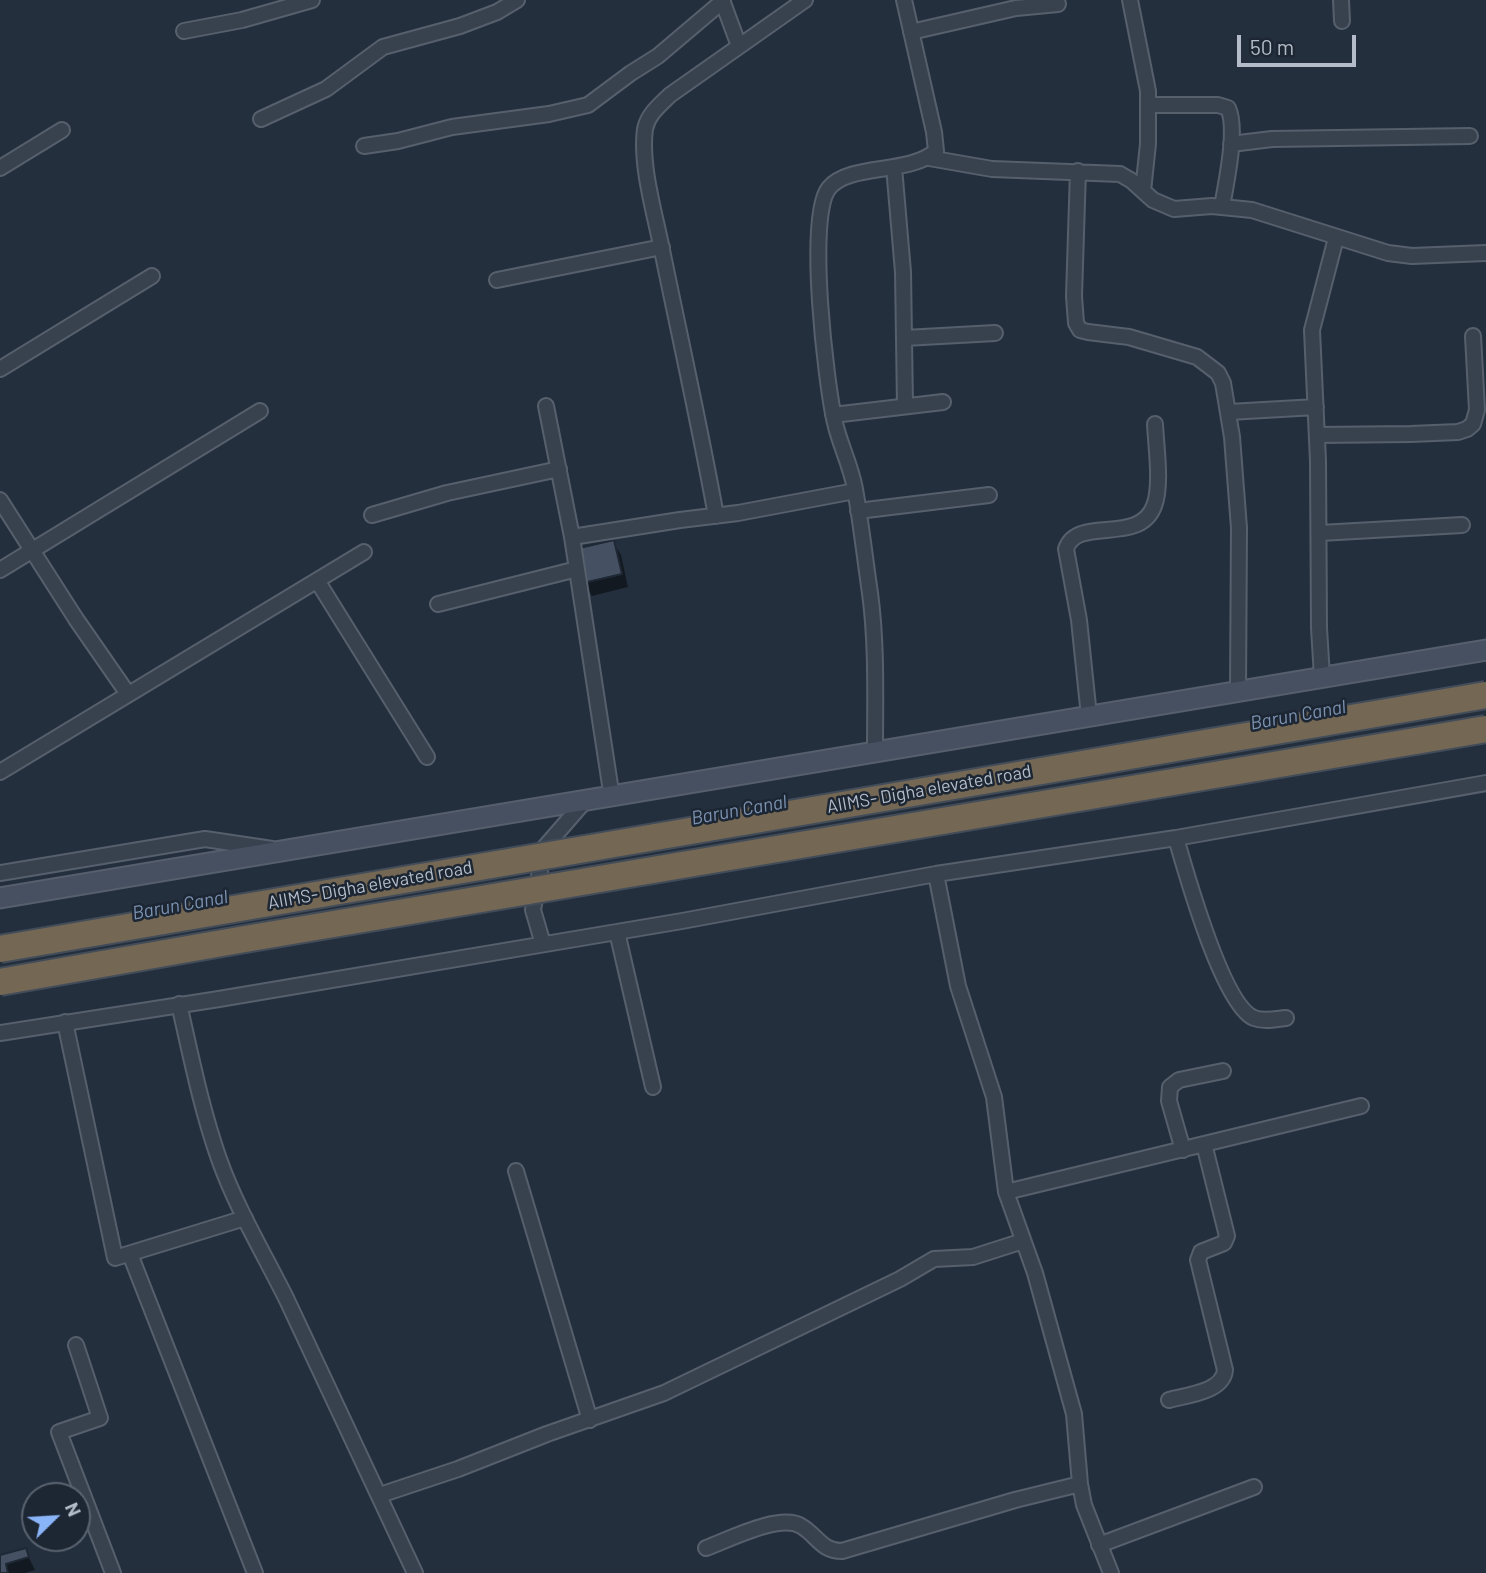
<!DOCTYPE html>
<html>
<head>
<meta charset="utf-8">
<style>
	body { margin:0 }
	#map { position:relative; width:1486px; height:1573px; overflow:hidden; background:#242f3e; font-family:Barlow,sans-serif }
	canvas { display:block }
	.north { position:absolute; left:21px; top:1482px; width:70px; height:70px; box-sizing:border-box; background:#1d2633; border:2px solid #59626f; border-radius:50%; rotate:66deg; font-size:19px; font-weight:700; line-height:28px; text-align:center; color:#b4bcc9 }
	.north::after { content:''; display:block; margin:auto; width:24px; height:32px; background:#8ab4f8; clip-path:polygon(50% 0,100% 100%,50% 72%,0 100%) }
	.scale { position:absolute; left:1237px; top:35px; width:119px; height:32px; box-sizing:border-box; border:4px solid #b4bcc9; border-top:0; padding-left:9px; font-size:21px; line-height:24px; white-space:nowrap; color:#b4bcc9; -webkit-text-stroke:5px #1d2633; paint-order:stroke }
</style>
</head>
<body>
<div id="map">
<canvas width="1486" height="1573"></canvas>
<div class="north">N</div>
<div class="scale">50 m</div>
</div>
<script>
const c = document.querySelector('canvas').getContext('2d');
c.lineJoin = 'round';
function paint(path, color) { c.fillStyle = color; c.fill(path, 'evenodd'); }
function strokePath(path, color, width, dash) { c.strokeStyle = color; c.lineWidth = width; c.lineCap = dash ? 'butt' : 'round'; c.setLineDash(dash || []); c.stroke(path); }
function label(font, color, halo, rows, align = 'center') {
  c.font = font + ' Barlow,sans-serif'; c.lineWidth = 5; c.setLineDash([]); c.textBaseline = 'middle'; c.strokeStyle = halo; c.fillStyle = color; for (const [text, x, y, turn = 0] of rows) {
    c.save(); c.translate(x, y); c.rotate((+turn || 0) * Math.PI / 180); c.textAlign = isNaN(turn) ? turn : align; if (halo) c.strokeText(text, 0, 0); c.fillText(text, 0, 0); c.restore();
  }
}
paint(new Path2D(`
	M613,542L621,555L628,587L592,596L584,583Z
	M25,1550L35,1570L25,1573H0V1557Z`), '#0007');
const building = new Path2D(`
	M614,540L622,574L583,583L575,549Z
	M26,1548L29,1557L6,1564L8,1573H0V1555Z`);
paint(building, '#455162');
strokePath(building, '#1f2835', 2);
const street = new Path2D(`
	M722,0L739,46
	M1130,0L1148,91V144L1143,191
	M1341,0L1342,21
	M184,31L242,20L312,0
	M911,32L1016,8L1058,4
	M1148,105H1218L1228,108C1238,129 1226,183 1222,207
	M261,119L326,89L383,47L460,26L497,12L517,0
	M1231,144L1272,139L1470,136
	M364,146L398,141L452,127L549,114L588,105L631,73L658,56L723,1
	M929,158L992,169L1120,174L1132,181L1153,200L1174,209L1212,206L1252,210L1388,253L1412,256L1486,253
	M894,167L903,272L905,406
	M0,168L62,130
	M1078,171L1074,296L1076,323L1080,330L1088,332L1129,337L1197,357L1218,373L1223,383L1232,437L1239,528L1238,691
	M497,280L662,247
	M905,338L995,333
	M0,369L152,276
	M546,406L572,537L612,798
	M1229,412L1316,407
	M833,415L943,402
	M1317,435L1411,434L1458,432L1467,429L1473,424L1477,410L1473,336
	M0,500L76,619L128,694
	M858,511L989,495
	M372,515L447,493L559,469
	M716,516C700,427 680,338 662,250C655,214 640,165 645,129C648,114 660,105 670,95L805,0
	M1320,533L1462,525
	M572,537L680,520L738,513L855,491
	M0,570L260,411
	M318,582L427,757
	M438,604L577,569
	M1322,677L1319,628L1318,461L1312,330L1336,238
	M1089,716L1079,620L1066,549C1077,515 1139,546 1154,506C1162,486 1156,446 1155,424
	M875,752C875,700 877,645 870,593C865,559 861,523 855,489C851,466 840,445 835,423C826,384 806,216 829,188C849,163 909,175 936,151L934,132L904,0
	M0,772L364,552
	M1176,838C1186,873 1223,1005 1254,1018C1264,1022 1276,1019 1286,1018
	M0,873L205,839L272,849
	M936,874L958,986L994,1097L1006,1192L1035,1273L1074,1414L1080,1484L1084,1505L1111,1573
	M617,932L653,1087
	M543,944L533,910L544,848L584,802
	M179,1004C191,1056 201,1108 219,1159C236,1207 263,1252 286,1298C329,1389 372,1481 415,1573
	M65,1022L115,1258L245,1218
	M0,1033L219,999L682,921L936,874L1176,838L1486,783
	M1183,1150L1169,1101L1170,1087L1179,1080L1223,1071
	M516,1171L590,1420
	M1006,1192L1361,1106
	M130,1254L255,1573
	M76,1345L100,1418L59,1432L113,1573
	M1169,1400C1187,1395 1223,1392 1225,1370L1198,1260L1201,1252L1224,1243L1227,1236L1204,1144
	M380,1495L458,1469L547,1434L664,1393L900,1279L934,1259L973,1257L1023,1241
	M1099,1545L1254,1487
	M706,1548C728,1540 780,1513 801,1526C817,1535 821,1551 842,1551L1015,1500L1080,1484`);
const secondary = new Path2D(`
	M0,898L1486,650`);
strokePath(street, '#565f6c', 18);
strokePath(secondary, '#565f6c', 23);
strokePath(street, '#38414e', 14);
strokePath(secondary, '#465061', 19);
const highwayBridge = new Path2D(`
	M0,949L1486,695
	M0,982L245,939L1486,729`);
strokePath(highwayBridge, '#434c59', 30, []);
strokePath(highwayBridge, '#746855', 26);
label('18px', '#b4bcc9', '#1d2633', [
	["AIIMS- Digha elevated road",929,789,-10],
	["AIIMS- Digha elevated road",370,885,-10]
]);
label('italic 19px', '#7c92b1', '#1d2633', [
	["Barun Canal",1298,715,-10],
	["Barun Canal",739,810,-10],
	["Barun Canal",180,905,-10]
]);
</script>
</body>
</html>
